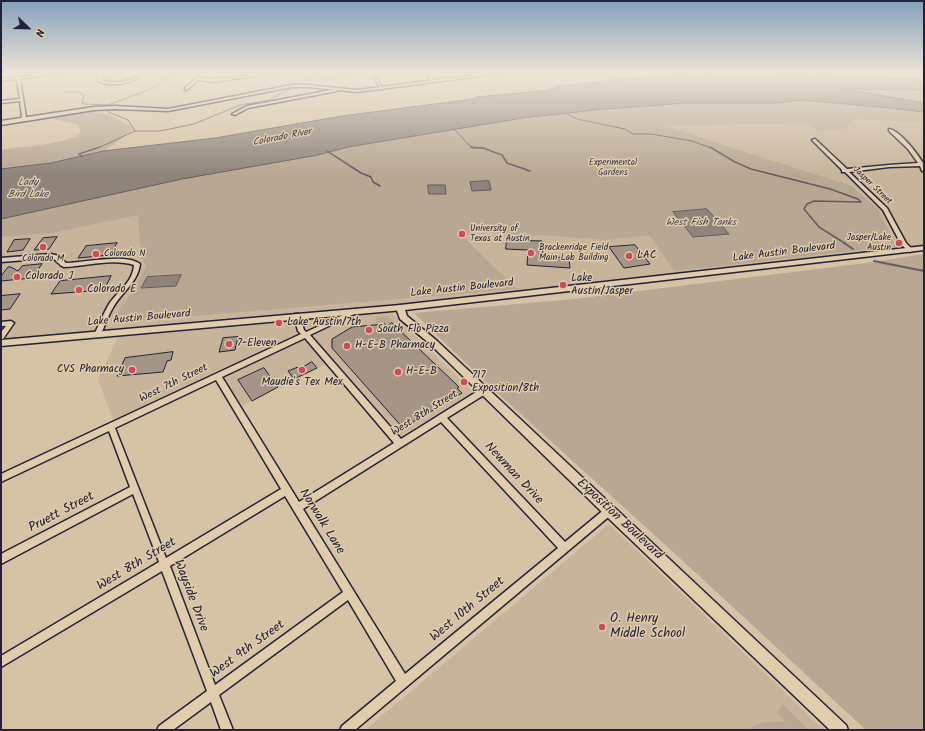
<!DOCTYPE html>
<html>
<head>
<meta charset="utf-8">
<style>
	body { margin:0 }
	#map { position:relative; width:925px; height:731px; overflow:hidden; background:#d6c2a4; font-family:Kalam,sans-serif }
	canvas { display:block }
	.frame { position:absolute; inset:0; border:2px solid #22223b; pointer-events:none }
	.north { position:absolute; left:8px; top:8px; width:40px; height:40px; -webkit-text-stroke:3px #e1ccab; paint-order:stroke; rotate:113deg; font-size:11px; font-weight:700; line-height:16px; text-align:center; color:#22223b }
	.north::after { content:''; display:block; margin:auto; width:14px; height:18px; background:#22223b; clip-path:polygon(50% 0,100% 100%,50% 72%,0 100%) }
</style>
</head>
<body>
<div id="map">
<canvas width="925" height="731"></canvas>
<div class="frame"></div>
<div class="north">N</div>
</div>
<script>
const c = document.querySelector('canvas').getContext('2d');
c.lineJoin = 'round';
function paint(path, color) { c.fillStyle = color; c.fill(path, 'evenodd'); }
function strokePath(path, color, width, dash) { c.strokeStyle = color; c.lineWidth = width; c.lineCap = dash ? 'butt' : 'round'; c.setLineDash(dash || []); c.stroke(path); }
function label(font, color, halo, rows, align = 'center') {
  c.font = font + ' Kalam,sans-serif'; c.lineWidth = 3; c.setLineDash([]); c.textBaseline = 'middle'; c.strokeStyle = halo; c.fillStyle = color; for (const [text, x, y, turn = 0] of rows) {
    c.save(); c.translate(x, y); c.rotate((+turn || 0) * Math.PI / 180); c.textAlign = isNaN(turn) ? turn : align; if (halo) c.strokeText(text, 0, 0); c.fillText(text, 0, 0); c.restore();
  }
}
paint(new Path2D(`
	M604,109L924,112V248L539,293L1,343V219L182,179L348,147L481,124Z
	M389,313L393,314L473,392L401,436L335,360L242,406L219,370L113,420L98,379L118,337Z
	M609,524L824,730H365Z`), '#c7b49b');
paint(new Path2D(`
	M650,73H924V80L786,74C769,78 752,77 735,77C699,77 663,76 628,79Z
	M837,89L924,90V103Z
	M802,100L889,108L924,112V122L854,119L846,129L819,131L806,123L666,126L851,186L878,209L896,246L675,271L649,235L607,240L541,235L521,237L481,230L462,236L517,289L110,323L132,292L146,267L141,255L138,215L52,233L1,237V219L182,179L318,155L348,147L481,124L604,109L686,103H777Z
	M83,111C98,112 111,113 122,122C126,125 129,124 132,129L119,141L103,151L51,163L1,169V150C18,147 72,144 81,132L77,124L52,119L51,116Z
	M924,254V730H866L671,550L492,388L414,313L574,299L874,262Z
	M388,316L403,331L401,332L392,323L387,326L385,324L376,325V317Z
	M783,704L809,730H748C760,721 772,720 786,723L777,713Z`), '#b8a793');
const water = new Path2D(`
	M786,74L924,80V90L843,89L924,103V112L889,108L802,100L777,103H686L604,109L523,118L348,147L318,155L182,179L1,219V169L51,163L103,151L215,138L342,116L473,99L477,97L548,90L558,86C600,82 642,76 683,76C717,76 753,81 786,74Z
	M489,181L491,190L472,191L470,182Z
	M428,185H445L446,194H429Z
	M707,209L729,234L693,237L673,212Z
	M181,275L176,286L141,288L147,277Z`);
paint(water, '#8f837a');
strokePath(water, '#635c61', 1);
strokePath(new Path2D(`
	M702,73L707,75L710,79
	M308,76L335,78L351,73
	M302,83L310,73
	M63,92H78L84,95L82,103L85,104L108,105L151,89L176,73
	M108,110V112L128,120L135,131
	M565,113L577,119L625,129L633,134H651L692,141L711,148
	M453,128L472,148H484
	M98,148L135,131H160L194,124L240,105L270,100L291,88H296`), '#635c61', 1);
strokePath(new Path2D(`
	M471,147L483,148L502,155L507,163L530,171
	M710,147L735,162L751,169L830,189L858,199L861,202L814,201L807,204L804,209L819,227L846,244
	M327,151L361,173L371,177L373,182L380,186
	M82,157L79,154L100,147`), '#635c61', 1.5);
strokePath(new Path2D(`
	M844,243L853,249
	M874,261L924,271`), '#635c61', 2);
const building = new Path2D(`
	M57,237L49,249L34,250L43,238Z
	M30,239L23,250L7,252L14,240Z
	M507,240L542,241L543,256L569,258L570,268L527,265L528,250L506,249Z
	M117,243L110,255L78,258L86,246Z
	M635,245L650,264L624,268L609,247Z
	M42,264L32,278L1,281V276L8,267H11L18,271L22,266Z
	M111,276L104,290L51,294L60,281Z
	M20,294L10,309L1,310V296Z
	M392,323L459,387L457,388L462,393L403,428L332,348V339L352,327L385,324L387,326Z
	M238,337L235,350L219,352L223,338Z
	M173,352L171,360L167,361L163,372L117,376L125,358Z
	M312,362L317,368L294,379L288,371L298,367L299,369Z
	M264,368L278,387L252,401L238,380Z`);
paint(building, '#a49587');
strokePath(building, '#22223b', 1);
const minor = new Path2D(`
	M16,73H20V77L48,73H59L20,79L26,117L22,121L20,120L22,117L20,101L1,103V101L20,99L17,79L1,81V79L17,77Z
	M98,73H102V80C111,83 122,83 132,79C136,77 139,73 144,73C132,85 114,86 99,82Z
	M202,73H206L200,78C225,81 249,73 274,73L214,82L198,80L187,90H185V88Z
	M425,73H429L434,82H432Z
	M373,76H375L383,89H381Z
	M336,89L337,91L248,108L235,115L232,114L247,106Z
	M889,129C899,130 917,153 923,163H924V171H922L920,166L889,167L849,172L887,208L906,243L913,250L910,252L908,251L901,244L883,210L845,172H842V170L812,140L815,139L847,169L889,165L918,163L908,149L889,131Z
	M51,254L59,256L66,263C84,263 125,253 140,264C138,282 123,291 114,306C108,315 105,327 99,337H97L94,335C99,325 103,314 109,304C118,291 133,282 134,265C114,258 86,266 64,267C58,265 57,259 51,258L1,262V258Z
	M356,309L358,310L359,311L358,312L310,335L401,439L481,389H487L488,391L487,393L447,418L565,542L606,508L609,507L612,508L613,511L612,514L355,730H340L342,726L396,681L348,600L219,695L233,730H221L211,702L173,730H157L159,726L207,691L162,571L1,667V656L159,562L133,494L1,564V554L130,487L109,431L1,482V474L301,334L298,331L294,316L295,314H299L304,330L306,332ZM305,338L394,443L299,502L222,377ZM216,380L281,489L166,558L115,428ZM441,422L558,548L405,674L303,509ZM285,496L343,592L215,685L170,566Z
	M11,321L14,323L3,339H1V332L6,326H1V322Z`);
const tertiary = new Path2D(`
	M491,73H504L357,92L308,87H292L168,111L115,109L94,110L1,125V121L94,107L115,106L168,109L292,85H308L357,90Z
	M924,246V250L405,310L407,316L436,340L846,725L848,730H830L605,515L430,344L400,319L396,308L400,305Z`);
const secondary = new Path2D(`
	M400,305L404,308L403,310L1,346V340Z`);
strokePath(minor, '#22223b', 3);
strokePath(tertiary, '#22223b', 3);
strokePath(secondary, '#22223b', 3);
paint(minor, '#e1ccab');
paint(tertiary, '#e1ccab');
paint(secondary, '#e1ccab');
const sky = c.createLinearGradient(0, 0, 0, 175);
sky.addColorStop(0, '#84a0bc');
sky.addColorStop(0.42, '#ede4d6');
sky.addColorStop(1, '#ede4d600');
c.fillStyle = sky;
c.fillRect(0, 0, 925, 175);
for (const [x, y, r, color] of [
	[462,234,4,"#d1495b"],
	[899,243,4,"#d1495b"],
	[43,247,4,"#d1495b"],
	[531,253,4,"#d1495b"],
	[96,254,4,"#d1495b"],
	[629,256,4,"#d1495b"],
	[17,277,4,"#d1495b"],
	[563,285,4,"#d1495b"],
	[79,290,4,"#d1495b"],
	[279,323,4,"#d1495b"],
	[369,330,4,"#d1495b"],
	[229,344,4,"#d1495b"],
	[347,346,4,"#d1495b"],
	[132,370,4,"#d1495b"],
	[302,370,4,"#d1495b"],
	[398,372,4,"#d1495b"],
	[464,382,4,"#d1495b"],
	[602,627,4,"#d1495b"]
]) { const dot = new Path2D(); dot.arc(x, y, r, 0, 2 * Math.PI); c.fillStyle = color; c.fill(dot); strokePath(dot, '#e1ccab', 1.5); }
label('9px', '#403d4d', '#e1ccab', [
	["Experimental",613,163],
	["Gardens",613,173]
]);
label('9px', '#22223b', '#e1ccab', [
	["Jasper Street",872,186,44]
]);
label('9px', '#22223b', '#e1ccab', [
	["University of",470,229],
	["Texas at Austin",470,239],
	["Jasper/Lake",891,238,"right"],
	["Austin",891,248,"right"],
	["Brackenridge Field",539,248],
	["Main Lab Building",539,258],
	["Colorado N",104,254],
	["Colorado M",43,259,"center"]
], 'left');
label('italic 10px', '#433f4e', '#e1ccab', [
	["Colorado River",282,138,-11],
	["Lady",28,183],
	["Bird Lake",28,195],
	["West Fish Tanks",701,223]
]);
label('11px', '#22223b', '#e1ccab', [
	["Lake Austin Boulevard",784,253,-7],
	["Lake Austin Boulevard",462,289,-6],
	["Lake Austin Boulevard",139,319,-5],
	["West 7th Street",174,384,-26],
	["West 8th Street",425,414,-32]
]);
label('11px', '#22223b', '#e1ccab', [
	["LAC",637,256],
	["Colorado J",25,277],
	["Lake",571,279],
	["Austin/Jasper",571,292],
	["Colorado E",87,290],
	["Lake Austin/7th",287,323],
	["South Flo Pizza",377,330],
	["7-Eleven",237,344],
	["H-E-B Pharmacy",355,346],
	["CVS Pharmacy",124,370,"right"],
	["H-E-B",406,372],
	["717",472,376],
	["Exposition/8th",472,389],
	["Maudie's Tex Mex",302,383,"center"]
], 'left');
label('13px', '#22223b', '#e1ccab', [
	["Newman Drive",513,474,47],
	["Pruett Street",62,513,-28],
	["Exposition Boulevard",619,520,43],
	["Norwalk Lane",321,522,58],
	["West 8th Street",137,565,-31],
	["Wayside Drive",190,596,69],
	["West 10th Street",468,610,-40],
	["West 9th Street",248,650,-36]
]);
label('13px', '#22223b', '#e1ccab', [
	["O. Henry",610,620],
	["Middle School",610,635]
], 'left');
</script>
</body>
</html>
